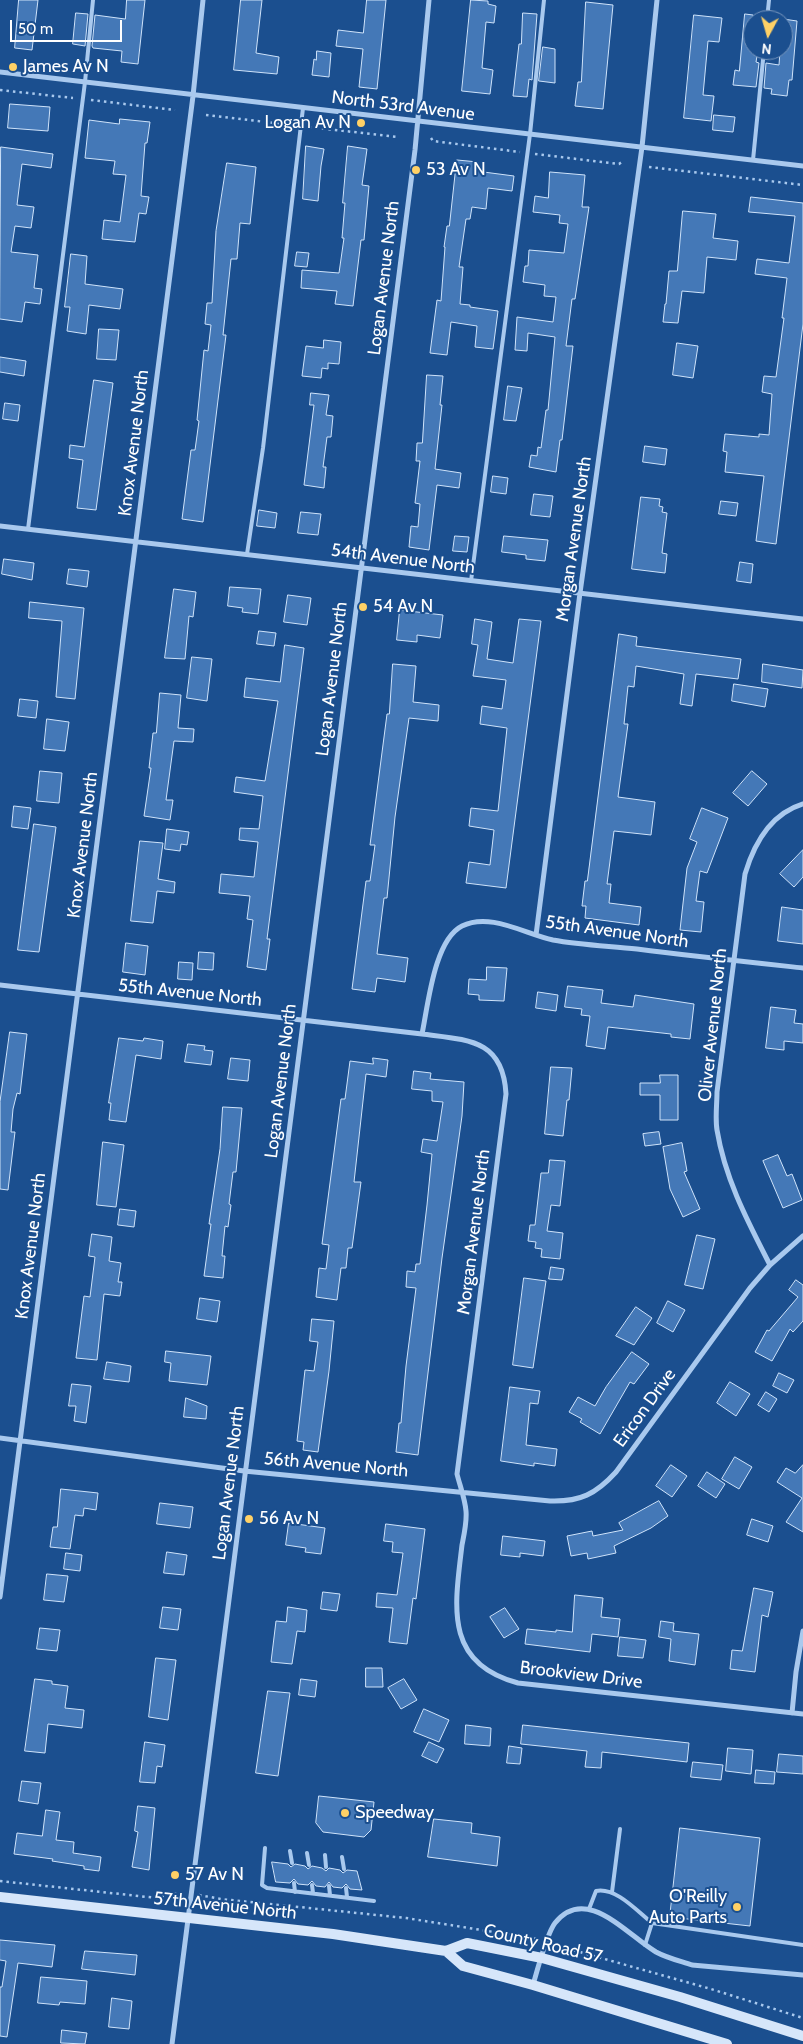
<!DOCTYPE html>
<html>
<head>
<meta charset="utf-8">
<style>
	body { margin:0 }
	#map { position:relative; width:803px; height:2044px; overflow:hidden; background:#1b4f8f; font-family:Cabin,sans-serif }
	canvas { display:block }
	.north { position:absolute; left:743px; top:10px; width:50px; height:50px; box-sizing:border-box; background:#1b4f8f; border:1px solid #7695bc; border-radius:50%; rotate:186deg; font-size:14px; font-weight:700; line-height:20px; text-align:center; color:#fff }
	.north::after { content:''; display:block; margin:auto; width:18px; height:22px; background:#ffd166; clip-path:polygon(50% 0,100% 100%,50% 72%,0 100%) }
	.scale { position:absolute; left:10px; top:20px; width:112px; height:22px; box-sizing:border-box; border:2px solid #fff; border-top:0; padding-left:6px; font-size:15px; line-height:18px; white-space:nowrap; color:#fff; -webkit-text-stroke:4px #1b4f8f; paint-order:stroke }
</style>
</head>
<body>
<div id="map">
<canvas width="803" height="2044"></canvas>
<div class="north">N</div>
<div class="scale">50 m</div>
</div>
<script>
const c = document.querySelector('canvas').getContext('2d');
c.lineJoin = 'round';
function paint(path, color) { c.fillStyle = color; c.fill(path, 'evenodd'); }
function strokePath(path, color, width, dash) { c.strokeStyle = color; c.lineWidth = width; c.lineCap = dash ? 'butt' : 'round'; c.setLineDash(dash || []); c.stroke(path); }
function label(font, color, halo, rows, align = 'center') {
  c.font = font + ' Cabin,sans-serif'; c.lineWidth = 4; c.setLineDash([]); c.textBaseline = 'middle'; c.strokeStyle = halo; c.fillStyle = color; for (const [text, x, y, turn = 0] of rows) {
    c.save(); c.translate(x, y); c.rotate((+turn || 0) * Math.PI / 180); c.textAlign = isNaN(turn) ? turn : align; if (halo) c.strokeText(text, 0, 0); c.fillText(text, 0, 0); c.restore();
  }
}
const building = new Path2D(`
	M19,0H38L32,50L15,48Z
	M127,0H145L138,64L121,62L122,51L93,48L92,46L95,15L125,19Z
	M241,0H262L256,53L279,57L277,74L234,70Z
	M367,0H386L377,89L359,87L363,49L336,46L338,30L363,33Z
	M471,0L488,1V4L496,6L494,23L486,22L482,68L493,70L490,94L462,91Z
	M586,2L613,5L603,109L575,106L578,82H581Z
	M76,13L88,14L85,46L73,44Z
	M523,13L537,14L532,80L529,79L527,97L513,96L519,44H521Z
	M745,14L753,15V50H758L756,62L759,63L756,87L733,85L735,70L739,71Z
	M694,15L722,18L719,42L708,41L703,95L714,96L711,121L684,118Z
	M783,19L797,21L792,80H789L787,96L771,94L772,89L764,88L766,63L779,65L780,51H783Z
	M543,47L555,49V83L539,81Z
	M317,51L331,53L329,77L312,75L314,59L316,60Z
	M10,104L50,107L48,131L8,128Z
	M714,115L735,117L733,132L713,130Z
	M120,119L150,122L147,143H145L141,196L149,197L146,214L139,213L135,242L102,239L104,220L120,222L126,175L113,174L115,161L85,158L89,120L119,124Z
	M306,146L324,149L321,166L318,201L303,199Z
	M348,146L367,149L362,185L369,186L364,240H361L353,306L335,304L337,291L301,288L302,270L339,273L344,238H342L345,203H343Z
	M1,147L53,154L51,168L22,164L17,205L34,207L31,228L15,226L11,252L38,255L34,288L42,289L40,304L25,302L22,322L0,319Z
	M457,160L478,162L476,171L514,176L512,191L488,188L486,209L472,207L470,219H466L459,267H463L460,304L470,305V307L498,311L493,349L475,347L477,326L451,322L447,355L430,353L437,300L441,301L445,247H444L447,226H449Z
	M227,163L256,167L250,224L240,223L237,259H231L223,335H226L203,522L182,519L191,450H195L199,421L197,420L204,350L208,351L211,325L205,324L207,303H212L216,231Z
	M550,172L585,175L582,207H589L575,299H572L566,346H573L562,440H560L556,472L529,467L531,455L537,456L538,447L541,448L546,410H548L555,337L528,333L527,351L515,350L517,317L553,322L556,297L544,296L545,285L523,282L525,266H528L529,250L564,253L568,224L559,223L560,215L533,212L535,196L548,198Z
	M751,197L803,203V324L776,544L756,541L764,476L725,472L727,452L723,451L725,434L759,437V434L769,435L772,394L762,392L764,376L776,377L784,318H782L787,278L755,274L757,259L789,263L795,216L749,212Z
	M683,211L716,214L713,238L738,241L736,260L707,257L704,293L682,291L678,323L663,322L665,304H666L669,271H677Z
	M297,252L309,253L307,267L295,266Z
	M71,254L87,256L85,284L123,289L120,309L89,305L86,334L67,331L70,307H65Z
	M99,329L119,330L116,360L97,359Z
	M324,340L341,342L339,364L328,363V369L322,368L321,378L302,376L306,346L323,348Z
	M677,343L698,346L693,378L673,375Z
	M0,357L26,361L24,376L0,372Z
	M427,375L443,376L440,405H442L435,469L461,473L459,488L437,485L429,550L409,547L411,526L418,527L420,504L415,503L420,461H416L417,443H422Z
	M94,380L113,383L96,510L77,508L83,460L69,458L70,445L84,447Z
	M508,386L522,388L516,421L504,420Z
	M311,393L329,395L326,415L333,416L331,437H327L323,467H326L324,488L304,485L314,405H310Z
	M5,403L20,405L18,421L3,419Z
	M645,446L667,449L665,465L643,462Z
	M493,476L508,478L506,494L491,492Z
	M534,494L553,496L550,517L531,515Z
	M641,497L660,499L659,506L663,507L662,512L667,513L662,553L667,554L665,573L632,569Z
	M721,501L738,503L736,516L719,514Z
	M259,510L277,513L275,528L257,526Z
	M301,512L321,514L318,535L298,533Z
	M455,536L469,537L467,552L453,551Z
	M504,536L548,540L545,561L526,559V555L502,552Z
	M4,559L34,563L32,580L2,574Z
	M740,562L753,564L751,583L737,581Z
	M69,569L89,571L87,587L67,584Z
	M230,587L261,589L258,614L242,612L243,608L228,606Z
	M174,589L196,592L193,617L189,616L185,659L165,658Z
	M288,595L311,598L307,625L284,622Z
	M30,602L84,608L75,699L56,697L62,621L29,618Z
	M400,610L443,615L440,638L417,635V642L397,640Z
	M475,619L492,622L487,659L513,663L519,619L541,621L506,888L466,883L469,862L490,865L494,830L469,826L471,808L498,811L507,728L480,724L482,706L502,709L506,680L473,676L478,645L472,644Z
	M259,631L276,633L274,646L257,644Z
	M619,634L637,637L636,646L741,659L738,679L696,674L692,706L680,704L684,674L636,666L634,687L628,686L624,724H628L618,797L655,802L651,835L614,831L607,884H611L609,903L641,907L639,925L585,918L586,906H582L585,881H587Z
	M285,645L304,648L267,939H270L266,970L247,967L253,920L247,919L250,896L219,893L221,874L254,877L258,842L239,840L240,828L259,829L263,796L234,792L236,777L265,781L278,701L244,697L246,678L280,682Z
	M192,657L212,659L207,701L187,698Z
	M393,664L416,666L413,702L439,705L438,721L409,718L395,817L387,898H384L377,954L408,958L405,982L377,978L375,992L352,989L366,881H370L375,845H370L387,714H389Z
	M763,664L803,670L802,688L762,682Z
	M734,684L768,689L765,707L732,701Z
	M160,693L181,695L178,728L194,729L193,742L174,741L166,800H173L170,820L144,816L151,768H149L153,733H156Z
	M20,699L38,701L36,718L18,716Z
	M47,719L69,722L65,751L44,749Z
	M40,771L62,773L59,803L37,801Z
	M752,771L767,784L748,806L733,793Z
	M14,806L31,808L28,829L12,827Z
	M702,808L728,818L707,873L700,871L696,901L704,902L701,932L680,930L687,868L697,842L690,839Z
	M34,824L56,827L39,952L18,950Z
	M167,829L189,832L187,845L181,844L180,851L165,849Z
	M140,841L163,843L158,879L175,882L174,893L157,891L153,923L131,921Z
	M803,850V877L794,887L780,874Z
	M782,907L803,910V944L778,941Z
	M126,943L148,946L145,975L123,972Z
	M199,952L214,953L213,970L198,969Z
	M179,962L193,963L192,980L178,979Z
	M487,967L507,968L504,1001L479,1000V995L468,994L469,979L486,980Z
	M568,986L603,990L601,1003L633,1007L635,995L694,1004L690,1039L671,1037V1034L608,1027L605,1049L586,1046L590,1016L581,1015L582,1009L565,1007Z
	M538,992L558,995L556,1011L536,1008Z
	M771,1007L796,1010L794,1023L803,1024V1043L784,1041V1050L766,1048Z
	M10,1032L27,1034L20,1094L17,1093L13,1109L11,1132H15L8,1190L0,1189V1102Z
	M119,1038L143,1041L144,1038L163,1041L161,1059L136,1055L126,1122L109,1120L111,1103H109Z
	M188,1044L205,1046L204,1050L213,1051L211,1065L185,1062Z
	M231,1058L250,1060L248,1081L228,1079Z
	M373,1058L388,1060L386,1077L366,1074L354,1182H361L352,1248H348L346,1268H341L337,1300L316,1297L319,1268L326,1269L329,1245L322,1244L341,1099H345L350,1061L373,1064Z
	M551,1067L572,1068L569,1100H567L563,1136L545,1134Z
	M414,1071L431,1073L430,1079L464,1082L462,1116L442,1258L418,1455L396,1452L399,1423H401L406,1366L416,1288L406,1287L407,1271L415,1272L416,1264H420L427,1205L432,1154L421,1152L423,1139L437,1141L443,1102L432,1101V1091L412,1089Z
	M660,1075H678V1120H660V1095H640V1083H660Z
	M223,1107L242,1108L236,1172H233L229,1204L231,1205L228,1227L225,1226L222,1256H225L223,1278L204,1276L211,1224H209L220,1149Z
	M659,1132L661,1144L645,1146L643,1134Z
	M103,1142L124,1145L116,1207L97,1205Z
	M682,1143L687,1171L684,1172L700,1209L683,1217L670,1189L663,1147Z
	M778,1155L787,1176L792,1174L802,1200L783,1208L763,1161Z
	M550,1160L565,1161L560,1206L551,1205L547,1231L563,1233L560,1259L541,1257L542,1249L535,1248L536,1242L528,1241L530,1225H535L541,1173H548Z
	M120,1209L136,1211L134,1227L118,1225Z
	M92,1234L112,1237L109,1261L121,1263L118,1282H122L120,1296L104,1294L97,1360L76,1358L84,1296L90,1297L95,1257L89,1256Z
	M697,1235L715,1239L703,1289L685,1285Z
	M551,1267L564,1269L562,1280L549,1279Z
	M524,1278L546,1281L533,1368L513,1365Z
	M796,1280L803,1285V1321L793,1332L790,1329L772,1361L755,1352L767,1330L769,1331L798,1297L789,1290Z
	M200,1298L220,1301L217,1322L197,1319Z
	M668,1301L685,1310L673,1332L657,1323Z
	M636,1307L652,1318L634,1345L616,1336Z
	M312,1319L334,1321L329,1371L318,1452L303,1450L304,1442L297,1441L305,1370L314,1371L318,1342L310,1341Z
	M166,1351L211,1356L207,1385L169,1381L171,1363L165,1362Z
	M632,1352L649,1364L634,1384L630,1382L600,1434L580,1422L582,1419L569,1412L578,1397L595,1406L606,1387Z
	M107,1362L131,1366L129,1382L104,1379Z
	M779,1373L794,1380L787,1393L773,1386Z
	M730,1382L750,1394L736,1416L717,1403Z
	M72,1384L91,1386L86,1423L74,1421L76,1406H69Z
	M510,1387L540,1391L538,1404L530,1403L526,1445L557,1449L555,1466L534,1463V1466L501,1461Z
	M766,1392L777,1399L769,1412L758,1405Z
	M186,1398L207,1406L206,1419L184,1417Z
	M735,1457L752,1467L739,1489L722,1479Z
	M671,1465L687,1476L672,1497L656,1486Z
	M803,1465V1532L786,1522L802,1498L777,1482L786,1468L795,1473Z
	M707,1472L725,1484L716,1498L698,1486Z
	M61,1489L98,1493L96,1510L84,1508L83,1516L75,1515L70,1549L50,1547L53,1527H57Z
	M659,1501L668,1516L651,1528L614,1546L616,1553L588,1559L587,1553L571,1556L567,1536L592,1531L593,1536L623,1530L619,1523Z
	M160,1503L193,1507L190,1528L157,1524Z
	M752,1519L773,1526L768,1542L747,1535Z
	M289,1523L325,1528L321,1554L305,1552L306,1548L286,1545Z
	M386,1524L425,1529L416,1599L413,1598L407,1644L389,1642L393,1608L376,1607L377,1593L397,1595L403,1553L392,1552L393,1542L384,1541Z
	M503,1536L545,1541L543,1556L520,1553V1557L501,1555Z
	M167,1552L187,1555L184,1575L164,1573Z
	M66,1553L82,1555L80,1571L64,1569Z
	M47,1574L68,1576L64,1602L44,1600Z
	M754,1588L773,1592L768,1617L762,1615L755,1672L730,1669L732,1650L742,1651Z
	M323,1592L340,1594L337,1611L321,1609Z
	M575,1595L603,1598L601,1617L620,1619L618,1637L592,1634L590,1652L525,1644L527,1629L556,1632V1630L572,1632Z
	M163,1607L181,1609L178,1630L160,1628Z
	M288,1607L307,1610L305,1632L297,1631L292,1664L271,1662L276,1621L286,1622Z
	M505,1608L519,1629L504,1638L490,1617Z
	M661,1621L674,1623L673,1631L699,1634L695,1665L669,1661L671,1639L659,1637Z
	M40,1628L60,1630L57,1651L37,1649Z
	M620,1637L646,1640L643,1658L618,1656Z
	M156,1658L176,1660L168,1720L149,1717Z
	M366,1668H382L383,1687H366Z
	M35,1679L52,1681V1684L68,1686L65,1708L84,1710L82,1728L48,1724L45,1753L25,1751Z
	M301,1679L317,1681L315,1697L299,1695Z
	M404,1679L417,1700L401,1709L388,1688Z
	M268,1691L290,1693L278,1776L256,1773Z
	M424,1709L449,1720L439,1742L414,1732Z
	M466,1725L491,1728L490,1746L465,1744Z
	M523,1725L689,1743L687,1762L602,1752L601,1768L585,1767L587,1751L521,1744Z
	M145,1742L165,1745L162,1767L157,1766L155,1783L140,1782Z
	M429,1742L444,1749L437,1763L422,1756Z
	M509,1746L522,1748L520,1764L507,1763Z
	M728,1748L753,1750L751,1774L726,1771Z
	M779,1754L803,1756V1774L777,1772Z
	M693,1762L723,1765L721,1780L691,1777Z
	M756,1770L775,1772L774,1784L755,1783Z
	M22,1781L41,1783L38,1804L19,1801Z
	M319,1796L374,1802L371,1830L364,1837L323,1832L316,1823Z
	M138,1806L155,1808L149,1870L132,1867L138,1832L135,1831Z
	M46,1810L60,1812L56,1840L74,1842L73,1853L101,1857L99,1871L84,1869V1866L52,1861L53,1859L14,1854L17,1833L42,1836Z
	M434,1819L472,1823L471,1833L500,1837L497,1866L428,1857Z
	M680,1828L760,1838L750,1926L670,1917Z
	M272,1862L288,1864L291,1867L295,1864L305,1866L308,1869L312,1866L322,1868L326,1871L329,1868L340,1870L343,1873L347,1870L357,1871L362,1890L350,1889L346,1884L342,1888L333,1887L329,1882L325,1887L316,1886L312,1881L308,1885L298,1884L294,1879L290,1883L276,1882Z
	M0,1940L55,1945L52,1967L18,1963L7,2037L0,2036V1987H2L6,1961L0,1960Z
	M85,1951L137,1955L135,1975L82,1969Z
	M41,1977L87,1981L85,2004L60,2002L59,2005L38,2003Z
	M112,1998L132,2001L129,2029L109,2027Z
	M62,2030L87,2033L85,2044L61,2043Z`);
paint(building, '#4478b7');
strokePath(building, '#cfe3fa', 1);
strokePath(new Path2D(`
	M0,90L73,98
	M91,100L175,110
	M206,115L291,125
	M309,127L398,137
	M431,138L433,141L520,152
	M535,154L619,164L622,162
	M649,167L803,185
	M0,1881L157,1898L169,1894H181
	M199,1895L221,1899L406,1918L538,1939
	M555,1945L711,1989L803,2018`), '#a9c9ee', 2.5, [2.5, 4]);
strokePath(new Path2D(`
	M767,20L769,0
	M753,160L764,50
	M28,529L85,82L93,0
	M247,554L263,448L303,108
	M471,581L530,134L544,0
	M265,1848L262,1885L267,1888L374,1901
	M290,1851L292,1863
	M307,1853L309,1865
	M325,1855L326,1867
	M342,1857L344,1869
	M294,1883L295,1892
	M312,1885L313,1893
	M329,1886L330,1895
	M346,1888L347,1897
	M612,1892L620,1829
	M589,1909L596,1891C616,1887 637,1911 652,1923
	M645,1945L652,1923L803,1945`), '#a9c9ee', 4);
strokePath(new Path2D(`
	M0,72L803,166
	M0,526L803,619
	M536,935L580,593L642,147L657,0
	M0,985L422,1034C428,1006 434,940 462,926C490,912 525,934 553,940C580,945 609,946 637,949C692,956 748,962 803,968
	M422,1034C468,1040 503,1039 506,1094L457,1474C460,1486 465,1499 466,1511C467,1522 464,1535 462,1545C455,1605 443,1663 518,1683L803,1714
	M770,1265C748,1222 725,1179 717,1130C715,1118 717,1104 717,1092L745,874C754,844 770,814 803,804
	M0,1438L244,1471L550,1501C580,1502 596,1494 616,1472L750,1288L770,1265L803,1236
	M0,1597L193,96L203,0
	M792,1713L796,1672L803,1631
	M533,1985C537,1971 547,1933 555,1923C586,1884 627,1935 656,1952C667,1958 680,1961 692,1965L803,1975
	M172,2044L415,150L429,0`), '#a9c9ee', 5);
strokePath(new Path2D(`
	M0,1897L333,1934L446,1951L467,1943L542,1958L680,1997L803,2036
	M446,1951L463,1966L533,1985L727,2044`), '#d6e6fa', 10);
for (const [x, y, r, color] of [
	[13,67,5,"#ffd166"],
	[361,123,5,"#ffd166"],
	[416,170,5,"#ffd166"],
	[363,607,5,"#ffd166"],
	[249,1519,5,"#ffd166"],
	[345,1813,5,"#ffd166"],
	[175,1875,5,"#ffd166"],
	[737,1907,5,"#ffd166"]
]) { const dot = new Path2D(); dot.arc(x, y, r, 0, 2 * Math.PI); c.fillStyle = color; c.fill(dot); strokePath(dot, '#1b4f8f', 2); }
label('18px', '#fff', '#1b4f8f', [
	["James Av N",23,67],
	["Logan Av N",351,123,"right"],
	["53 Av N",426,170],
	["54 Av N",373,607],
	["56 Av N",259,1519],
	["Speedway",355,1813],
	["57 Av N",185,1875],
	["O'Reilly",727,1897,"right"],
	["Auto Parts",727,1918,"right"]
], 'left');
label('18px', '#fff', '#1b4f8f', [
	["North 53rd Avenue",403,106,7],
	["Logan Avenue North",384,278,-83],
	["Knox Avenue North",134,443,-83],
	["Morgan Avenue North",574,539,-82],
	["54th Avenue North",403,559,7],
	["Logan Avenue North",332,679,-83],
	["Knox Avenue North",83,845,-83],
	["55th Avenue North",617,932,8],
	["55th Avenue North",190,993,6],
	["Oliver Avenue North",713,1025,-84],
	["Logan Avenue North",281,1081,-83],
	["Morgan Avenue North",474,1232,-83],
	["Knox Avenue North",31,1246,-83],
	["Ericon Drive",645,1408,-54],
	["56th Avenue North",336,1465,5],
	["Logan Avenue North",229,1483,-83],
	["Brookview Drive",581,1675,7],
	["57th Avenue North",225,1906,6],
	["County Road 57",543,1944,13]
]);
</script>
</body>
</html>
